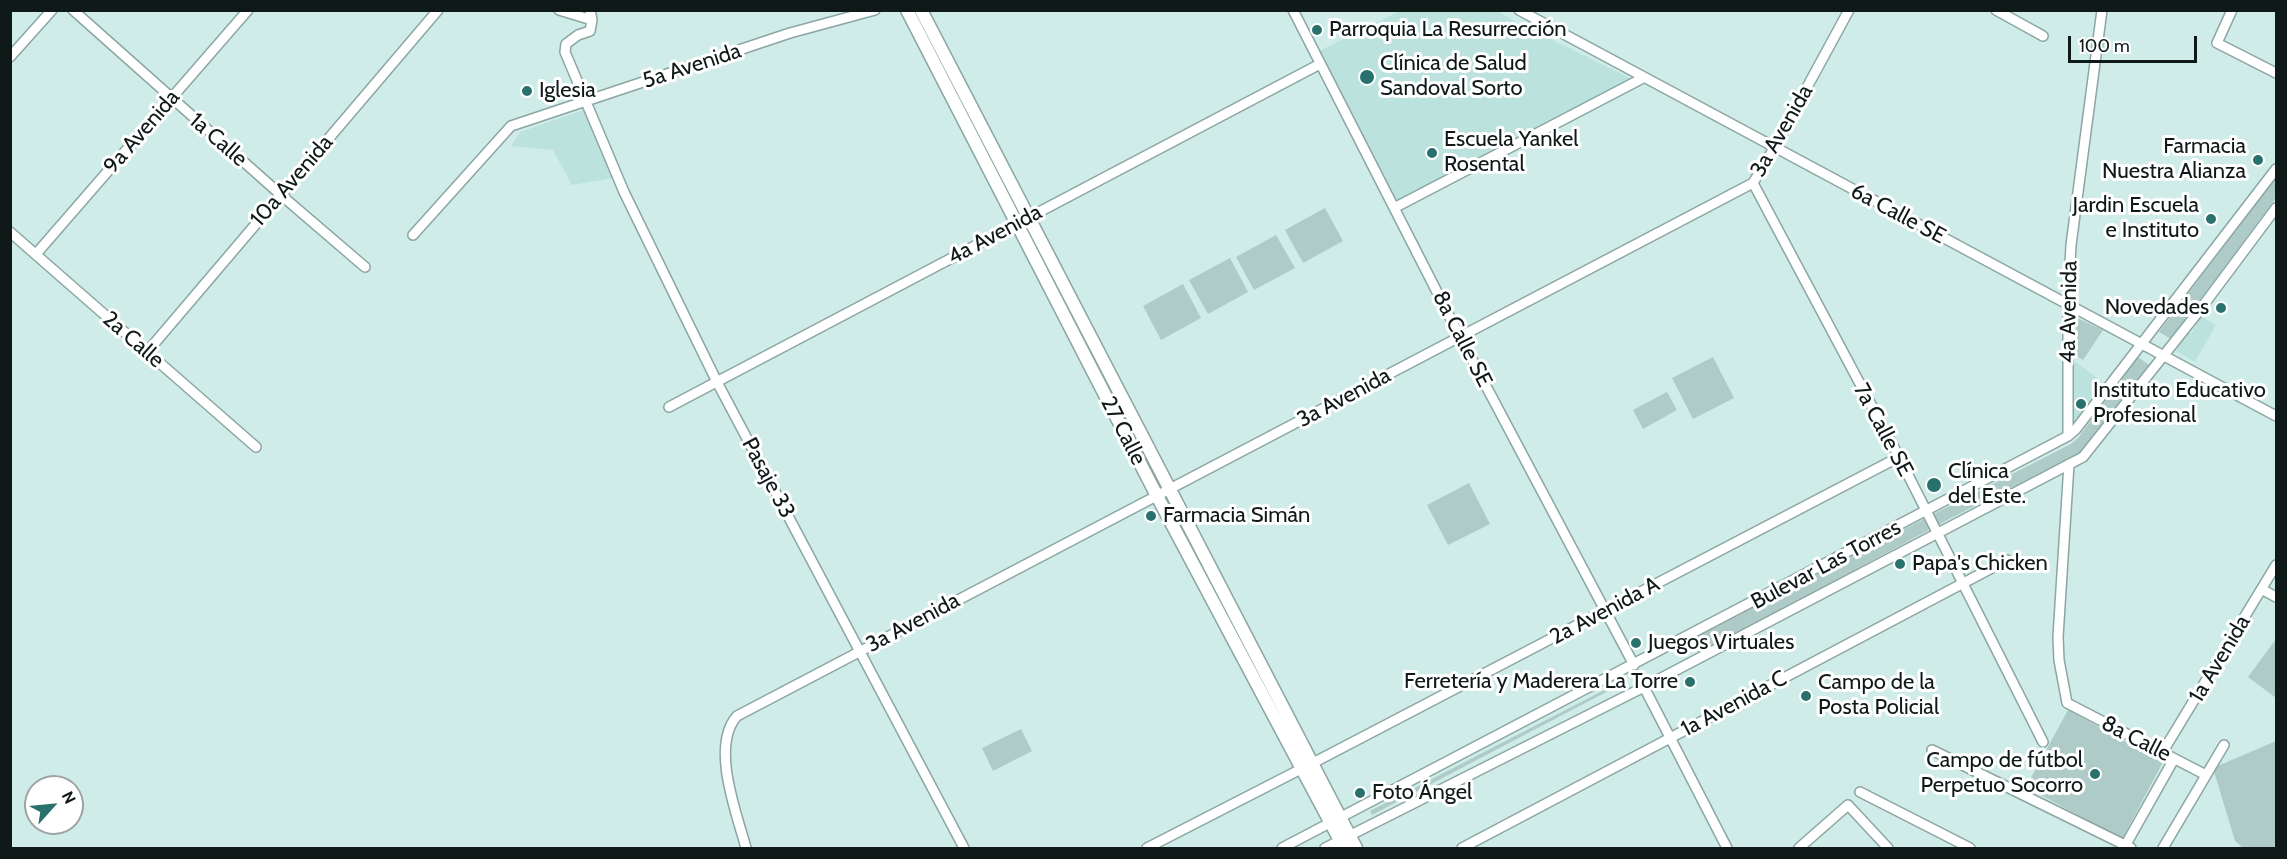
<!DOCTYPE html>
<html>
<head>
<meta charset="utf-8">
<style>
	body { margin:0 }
	#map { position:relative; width:2287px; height:859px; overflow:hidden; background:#cfece9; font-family:Cabin,sans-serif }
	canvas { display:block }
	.frame { position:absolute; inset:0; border:12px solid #0e1918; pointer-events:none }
	.north { position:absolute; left:24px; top:775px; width:60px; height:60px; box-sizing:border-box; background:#fff; border:2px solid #9fa3a3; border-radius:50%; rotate:63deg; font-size:16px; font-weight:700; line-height:24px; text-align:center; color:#0e1918 }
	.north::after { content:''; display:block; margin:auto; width:21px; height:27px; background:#29716c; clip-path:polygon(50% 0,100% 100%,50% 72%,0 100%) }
	.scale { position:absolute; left:2068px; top:36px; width:129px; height:27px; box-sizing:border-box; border:3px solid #0e1918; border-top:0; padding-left:8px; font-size:18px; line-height:21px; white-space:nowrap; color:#0e1918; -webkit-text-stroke:4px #fff; paint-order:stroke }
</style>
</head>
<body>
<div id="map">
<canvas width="2287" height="859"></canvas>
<div class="frame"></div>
<div class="north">N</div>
<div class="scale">100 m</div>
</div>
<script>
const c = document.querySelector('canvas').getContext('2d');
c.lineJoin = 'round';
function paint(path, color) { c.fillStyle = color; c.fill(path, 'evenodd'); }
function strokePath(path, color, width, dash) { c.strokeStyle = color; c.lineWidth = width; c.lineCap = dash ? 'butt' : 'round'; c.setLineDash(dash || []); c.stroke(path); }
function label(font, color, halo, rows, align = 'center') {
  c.font = font + ' Cabin,sans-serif'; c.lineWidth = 6; c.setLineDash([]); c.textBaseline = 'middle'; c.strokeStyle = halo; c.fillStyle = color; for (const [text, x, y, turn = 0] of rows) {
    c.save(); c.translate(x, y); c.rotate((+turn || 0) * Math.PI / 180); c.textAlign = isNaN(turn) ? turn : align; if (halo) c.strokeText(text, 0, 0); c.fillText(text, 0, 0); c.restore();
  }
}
paint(new Path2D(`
	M1400,11H1498L1512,20L1632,79L1398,203L1319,51Z
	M587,109L614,178L572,185L553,150L511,146L520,132Z
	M2201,316L2216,325L2195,362L2176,351L2187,332L2191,334Z
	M2072,359L2106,385L2076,425L2070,423Z`), '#bce2de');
paint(new Path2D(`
	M2276,173V198L2171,339L2159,332L2262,196L2260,194Z
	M1325,208L1343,241L1303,263L1285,230Z
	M1276,235L1295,268L1254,290L1236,257Z
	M1230,258L1248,292L1208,314L1189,280Z
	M1183,284L1201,318L1161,340L1143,306Z
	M2077,318L2103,330L2083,360L2075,355Z
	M1713,357L1734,398L1693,419L1672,378Z
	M2138,357L2153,368L2082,452L1951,518L1699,654L1689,639L2071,444L2078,438Z
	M1667,392L1677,410L1643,429L1633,410Z
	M1469,483L1490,524L1448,545L1427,505Z
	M2276,639V698L2248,677Z
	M1608,688L1610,690L1372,815L1370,811Z
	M2068,710L2163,762L2122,839L2026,787Z
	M1021,729L1032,751L993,771L982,748Z
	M2276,741V848H2243L2235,841L2213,768Z`), '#afcbc8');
const minor = new Path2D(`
	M73,10L281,195L365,267
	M559,10L592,20
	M590,10L592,20L590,31L578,35L566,44L565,52L624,192L717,382L964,848
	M1293,10L1460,337L1634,665
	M1519,10L2276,416
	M1996,10L2043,36
	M2232,10L2217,43L2276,73
	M10,57L52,10
	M1753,183L1899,457L2043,742
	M1394,208L1643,78
	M10,232L256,447
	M413,235L511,126L790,33L875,10
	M36,254L248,10
	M147,352L438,10
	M669,407L1320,64
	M2068,436V303L2071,245L2102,10
	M2069,464L2058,637L2059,660L2067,703L2206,775
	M2263,590L2276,597
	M1644,687L1727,848
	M1932,750L2131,848
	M2162,753L2276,565
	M1311,764L1899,457
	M1860,792L1970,848
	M2125,846L2174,759
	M746,848C737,814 710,746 737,716L1753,183L1774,148L1849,10
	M1147,848L1301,769
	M1282,848L2068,436L2076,429L2276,169
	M1325,848L1644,687L2083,457L2199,311L2276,208
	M1462,848L2007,560
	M1799,848L1848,805L1888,848
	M2163,848L2224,745`);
const major = new Path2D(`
	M907,10L1157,496L1344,848
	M921,10L1356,848`);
strokePath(minor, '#8ba6a3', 12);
strokePath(major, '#8ba6a3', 15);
strokePath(minor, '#fff', 9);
strokePath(major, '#fff', 12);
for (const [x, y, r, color] of [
	[1317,30,6,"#29716c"],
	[1367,77,8,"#29716c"],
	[527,91,6,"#29716c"],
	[1432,153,6,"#29716c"],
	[2258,160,6,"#29716c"],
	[2211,219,6,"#29716c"],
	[2221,308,6,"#29716c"],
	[2081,404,6,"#29716c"],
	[1934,485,8,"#29716c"],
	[1151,516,6,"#29716c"],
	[1900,564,6,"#29716c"],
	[1636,643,6,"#29716c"],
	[1690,682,6,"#29716c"],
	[1806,696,6,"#29716c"],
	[2095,774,6,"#29716c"],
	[1360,793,6,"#29716c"]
]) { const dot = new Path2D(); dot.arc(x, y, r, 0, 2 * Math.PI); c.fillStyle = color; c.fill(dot); strokePath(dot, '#fff', 2); }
label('22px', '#0e1918', '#fff', [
	["Parroquia La Resurrección",1329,30],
	["Clínica de Salud",1380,64],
	["Sandoval Sorto",1380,89],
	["Iglesia",539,91],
	["Escuela Yankel",1444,140],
	["Rosental",1444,165],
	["Farmacia",2246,147,"right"],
	["Nuestra Alianza",2246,172,"right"],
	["Jardin Escuela",2199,206,"right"],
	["e Instituto",2199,231,"right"],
	["Novedades",2209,308,"right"],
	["Instituto Educativo",2093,391],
	["Profesional",2093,416],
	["Clínica",1948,472],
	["del Este.",1948,497],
	["Farmacia Simán",1163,516],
	["Papa's Chicken",1912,564],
	["Juegos Virtuales",1648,643],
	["Ferretería y Maderera La Torre",1678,682,"right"],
	["Campo de la",1818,683],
	["Posta Policial",1818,708],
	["Campo de fútbol",2083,761,"right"],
	["Perpetuo Socorro",2083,786,"right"],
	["Foto Ángel",1372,793]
], 'left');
label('22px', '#0e1918', '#fff', [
	["5a Avenida",692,66,-18],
	["3a Avenida",1782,131,-60],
	["9a Avenida",142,132,-49],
	["1a Calle",218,140,41],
	["10a Avenida",292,181,-49],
	["6a Calle SE",1898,214,28],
	["4a Avenida",995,235,-28],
	["4a Avenida",2069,312,-89],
	["8a Calle SE",1462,339,63],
	["2a Calle",133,340,41],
	["3a Avenida",1344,398,-28],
	["7a Calle SE",1883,430,62],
	["27 Calle",1123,431,63],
	["Pasaje 33",768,478,62],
	["Bulevar Las Torres",1826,565,-28],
	["2a Avenida A",1605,611,-28],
	["3a Avenida",913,623,-28],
	["1a Avenida",2220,659,-59],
	["1a Avenida C",1734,704,-28],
	["8a Calle",2136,739,27]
]);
</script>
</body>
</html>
